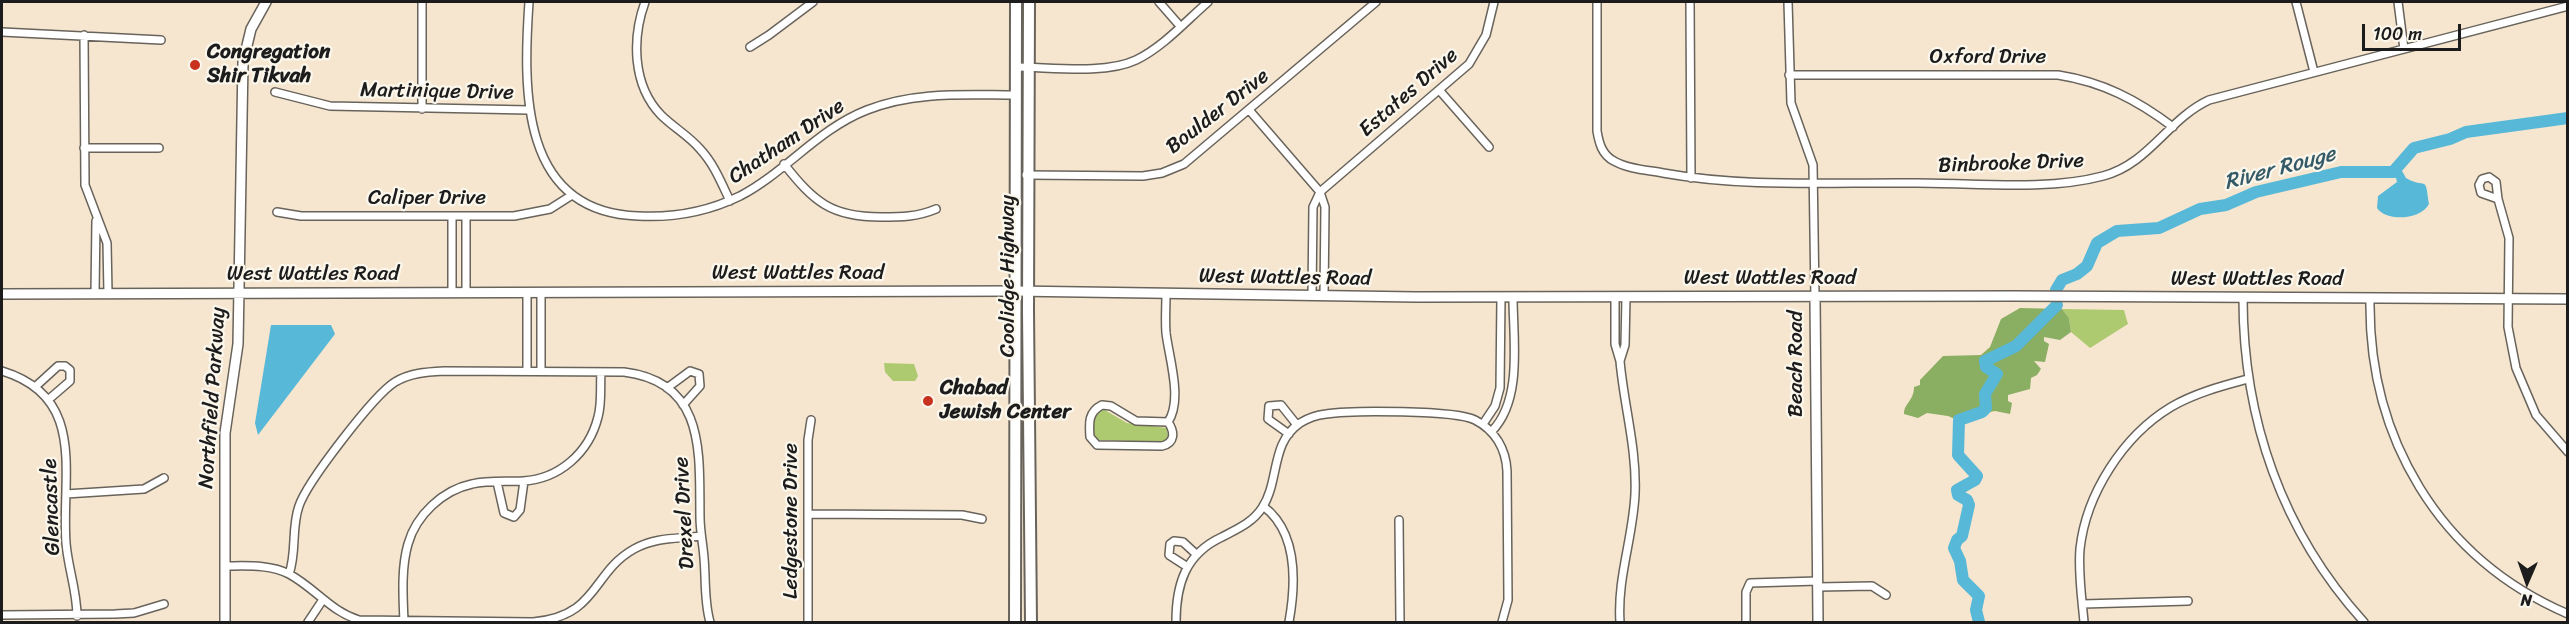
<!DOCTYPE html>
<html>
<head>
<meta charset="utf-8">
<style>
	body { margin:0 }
	#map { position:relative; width:2569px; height:624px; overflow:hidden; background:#f6e6d0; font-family:Sriracha,sans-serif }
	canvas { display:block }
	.frame { position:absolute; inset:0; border:3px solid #1c1c1c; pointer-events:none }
	.north { position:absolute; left:2497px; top:552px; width:60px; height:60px; -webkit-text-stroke:4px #fbf7ec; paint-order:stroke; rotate:182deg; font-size:16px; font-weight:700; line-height:24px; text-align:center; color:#1c1c1c }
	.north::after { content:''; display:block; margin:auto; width:21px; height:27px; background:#1c1c1c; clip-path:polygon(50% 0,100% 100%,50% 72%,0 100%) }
	.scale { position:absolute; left:2362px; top:24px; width:99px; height:27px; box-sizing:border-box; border:3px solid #1c1c1c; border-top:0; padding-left:8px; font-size:18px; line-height:21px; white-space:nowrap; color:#1c1c1c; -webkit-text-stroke:4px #fbf7ec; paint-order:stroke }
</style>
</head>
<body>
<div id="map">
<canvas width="2569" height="624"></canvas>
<div class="frame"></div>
<div class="north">N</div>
<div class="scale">100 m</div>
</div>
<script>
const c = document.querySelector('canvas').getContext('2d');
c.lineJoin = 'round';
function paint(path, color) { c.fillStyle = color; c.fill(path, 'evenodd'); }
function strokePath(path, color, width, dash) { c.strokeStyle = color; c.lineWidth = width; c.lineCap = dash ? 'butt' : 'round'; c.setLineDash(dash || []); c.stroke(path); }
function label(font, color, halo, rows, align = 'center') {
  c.font = font + ' Sriracha,sans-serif'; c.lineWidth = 4.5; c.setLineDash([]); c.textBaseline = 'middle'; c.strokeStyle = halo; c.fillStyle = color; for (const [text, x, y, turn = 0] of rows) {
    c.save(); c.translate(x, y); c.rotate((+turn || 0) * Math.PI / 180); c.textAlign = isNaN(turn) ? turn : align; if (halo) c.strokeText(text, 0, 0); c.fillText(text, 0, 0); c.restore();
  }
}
paint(new Path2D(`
	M2062,309L2124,310L2128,324L2090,348L2071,332L2069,318Z
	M884,363L914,364L918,376L915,381H893L885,372Z
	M1103,409L1127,423L1167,428L1168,438L1163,442L1098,440L1094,436V415Z`), '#aeca70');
paint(new Path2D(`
	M2020,308L2062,309L2069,318L2071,332L2060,340L2044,337V341L2049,344L2045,362L2034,361L2041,369L2037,375L2031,378L2030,389L2008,395V401L2012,403L2010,414L1995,411L1975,415L1962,422L1948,416L1927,413L1918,418L1904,414C1904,403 1914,401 1914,387L1920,385V380L1943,356L1981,355L1990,347L2001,319Z`), '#8aae62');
paint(new Path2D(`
	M2401,169L2406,178C2427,190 2425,173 2429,204C2421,220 2386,222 2377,208L2378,196L2397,182L2396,178L2390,177L2393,172Z
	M271,325H331L335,334L258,435L255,423Z`), '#58b8d7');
strokePath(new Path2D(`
	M2056,290L2062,280L2077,274L2087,266L2097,243L2117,231L2159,228L2200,209L2226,205L2256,192L2341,172H2393L2414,148L2450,139L2466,132L2568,118
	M1979,622L1976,610L1979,596L1963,580L1960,561L1954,548L1957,540L1962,536L1969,505L1967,500L1958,495L1957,490L1975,480L1977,476L1958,455L1959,420L1982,412L1986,408L1985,394L1997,374L1986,367L1985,361L2016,346L2057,305`), '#58b8d7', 12);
const minor = new Path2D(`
	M529,2C523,90 520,212 638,216C674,218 707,212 740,196C786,172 818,129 867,110C914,91 966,95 1015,95
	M645,2C632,38 632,85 661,115C673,127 689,136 700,149C714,164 721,182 730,201
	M1159,2L1180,26
	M1597,2V131C1599,143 1602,155 1614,161C1628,169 1647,170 1663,173C1746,188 1832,182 1917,183C1976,183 2047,191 2103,176C2149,164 2168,119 2209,100L2568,6
	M1690,2L1691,178
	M1788,2L1791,103L1813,165L1815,298
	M2296,2L2314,72
	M2398,2L2404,49
	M2,32L161,40
	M84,35L85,185L107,243L108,293
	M750,47L769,35L813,2
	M1015,67C1050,67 1104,75 1136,60C1163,47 1186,21 1208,2
	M1789,75H2058C2103,82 2137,100 2173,127
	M1440,91L1489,147
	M275,92L330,106L529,110
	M422,109V2
	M1250,111L1320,192L1325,207L1324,296
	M84,148H159
	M784,164C814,202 831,217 881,217C901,217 917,217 936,209
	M1026,175L1143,176L1162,173L1184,164L1376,2
	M2498,199L2481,193L2479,185L2482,179L2489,177L2496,182L2498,199L2509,238L2508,327L2516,368L2536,415L2568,452
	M277,212L301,216H514L550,209L572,195
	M466,216V293
	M95,293L96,221
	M452,293V216
	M541,293V371
	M1166,294C1166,307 1165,320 1166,333C1169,358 1183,400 1168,422
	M1312,296L1313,207L1320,192L1469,64L1486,35L1494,2
	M1615,297V344L1620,361L1625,345L1626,297
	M2243,298C2243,419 2282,532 2364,622
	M2370,299C2368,437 2438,558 2568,614
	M2,371C88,397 61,475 66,543C68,568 77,591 77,616
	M527,371V293
	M35,387L58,366H65L70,370V381L48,400
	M667,388L690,371L699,374L700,386L683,405
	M1102,405L1111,406L1136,421L1168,422C1175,432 1175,443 1162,446L1097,445L1090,437C1089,423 1088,412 1102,405Z
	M1483,424L1495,406L1500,388L1501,297
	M1492,431C1523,399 1513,339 1513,297
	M1289,434L1268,419L1269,406L1281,405L1297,425
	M497,482L504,513L514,517L520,510L524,481
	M66,494L144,489L164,478
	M1263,506C1298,532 1296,583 1289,622
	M808,514L962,515L982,519
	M1399,520L1400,622
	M225,566C246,566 270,564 289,574C315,588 330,611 359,620L533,622C599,616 591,573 634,549C656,537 676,539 701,536
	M1186,566L1169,555L1170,544L1174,541L1183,542L1196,554
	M289,574C297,552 291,528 299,506C307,482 374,395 395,382C410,373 426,372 444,371L624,372C707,382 699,455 700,517C700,531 703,544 704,558C706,580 704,601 710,622
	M1818,587L1872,586L1886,595
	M2083,604L2188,601
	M2,615L115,614L134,613L164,604
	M308,622L322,601
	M404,622C403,597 401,568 408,544C416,515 443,490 472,484C488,480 506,482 523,481C559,479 589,453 598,417C602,403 600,387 601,372
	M808,622V440L811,420
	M1176,622C1176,585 1185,554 1222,537C1237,529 1252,523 1262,508C1280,481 1270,443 1300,423C1308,418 1317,415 1326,414C1350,410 1456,410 1475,420C1495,430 1506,449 1507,471L1508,600L1502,622
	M1620,622C1617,578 1633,538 1635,494C1637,449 1624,406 1620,361
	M1746,622V592L1750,583L1818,581
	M2084,622C2082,599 2078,573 2080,549C2086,494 2123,436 2171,407C2195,393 2222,386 2248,379`);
const tertiary = new Path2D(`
	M2,294L1014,291L1416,297L2013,296L2568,299
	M1815,298L1818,622
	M225,622V433L238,344L243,62L251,29L266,2`);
const secondary = new Path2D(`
	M1029,2L1028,311L1031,622
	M1015,622L1016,2`);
strokePath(minor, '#68635b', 10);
strokePath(tertiary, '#68635b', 12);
strokePath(secondary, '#68635b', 14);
strokePath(minor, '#fff', 7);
strokePath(tertiary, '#fff', 9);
strokePath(secondary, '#fff', 10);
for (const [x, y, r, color] of [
	[195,65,6,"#c8321e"],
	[928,401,6,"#c8321e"]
]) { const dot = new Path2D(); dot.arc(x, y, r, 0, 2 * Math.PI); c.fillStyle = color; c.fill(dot); strokePath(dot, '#fbf7ec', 2); }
label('bold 21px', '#1c1c1c', '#fbf7ec', [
	["Congregation",207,53],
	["Shir Tikvah",207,77],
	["Chabad",940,389],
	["Jewish Center",940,413]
], 'left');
label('21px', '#1c1c1c', '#fbf7ec', [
	["Oxford Drive",1988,58],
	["Martinique Drive",437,92,1],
	["Estates Drive",1409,93,-41],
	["Boulder Drive",1218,112,-38],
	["Chatham Drive",787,142,-34],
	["Binbrooke Drive",2011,164,-2],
	["Caliper Drive",427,199],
	["West Wattles Road",798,274],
	["West Wattles Road",313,275],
	["Coolidge Highway",1009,276,-90],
	["West Wattles Road",1285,278,1],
	["West Wattles Road",1770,279],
	["West Wattles Road",2257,280],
	["Beach Road",1797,364,-90],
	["Northfield Parkway",213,398,-86],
	["Glencastle",52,507,-92],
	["Drexel Drive",685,513,-93],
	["Ledgestone Drive",792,521,-90]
]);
label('italic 22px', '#345a67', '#fbf7ec', [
	["River Rouge",2280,169,-15]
]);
</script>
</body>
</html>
